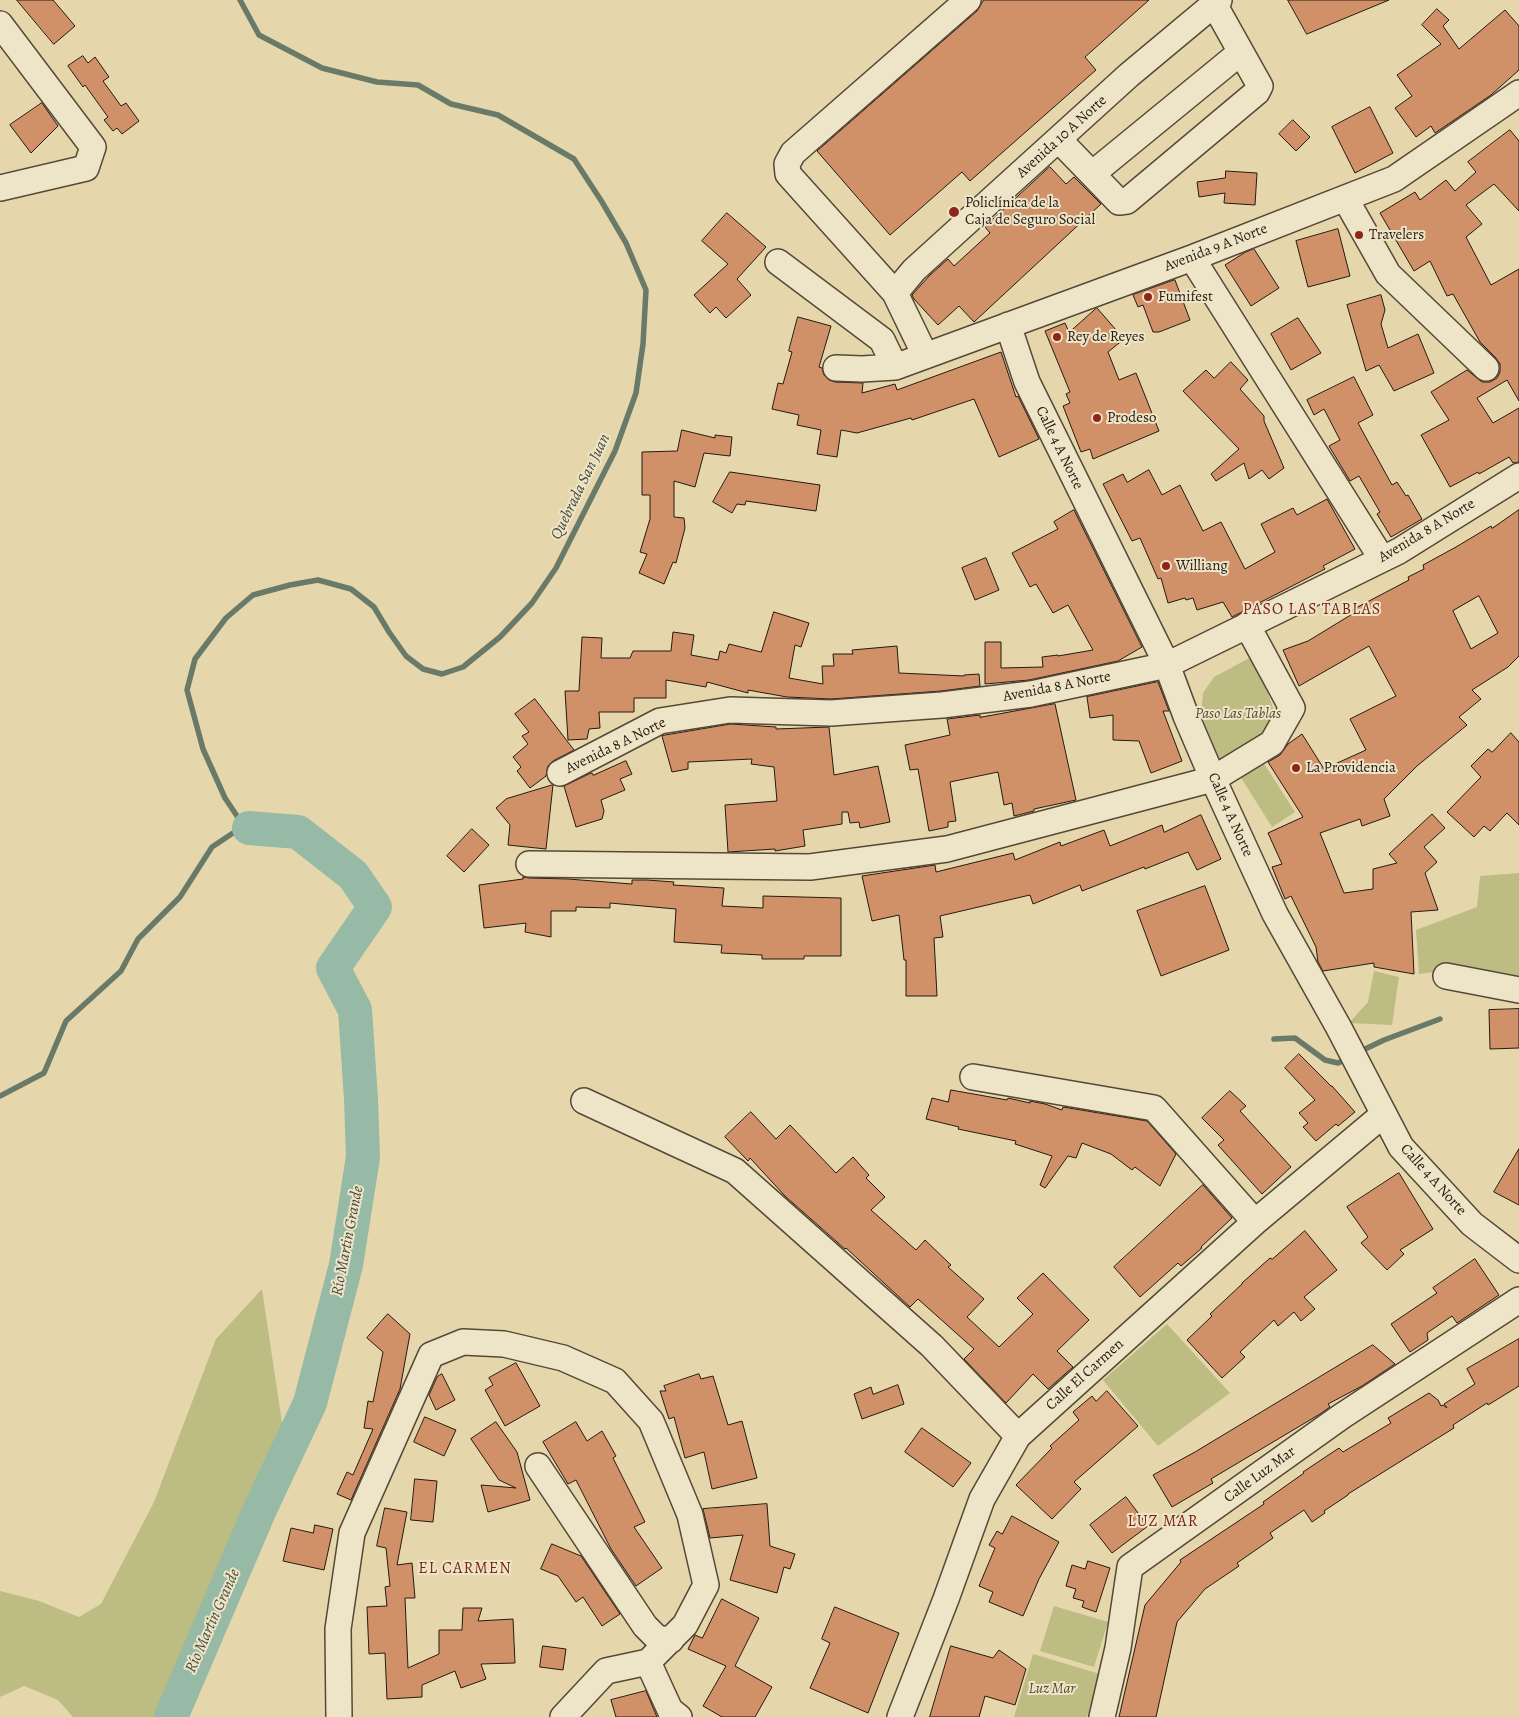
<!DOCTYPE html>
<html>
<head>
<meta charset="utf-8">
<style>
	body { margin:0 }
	canvas { display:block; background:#e5d7ab }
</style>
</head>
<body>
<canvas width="1519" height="1717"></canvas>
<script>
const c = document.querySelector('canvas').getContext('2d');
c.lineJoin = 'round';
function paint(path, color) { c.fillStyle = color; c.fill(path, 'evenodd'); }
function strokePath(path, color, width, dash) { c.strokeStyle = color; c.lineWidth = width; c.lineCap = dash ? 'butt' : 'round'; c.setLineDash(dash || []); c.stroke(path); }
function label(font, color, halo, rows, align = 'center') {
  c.font = font + ' Alegreya,serif'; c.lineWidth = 4; c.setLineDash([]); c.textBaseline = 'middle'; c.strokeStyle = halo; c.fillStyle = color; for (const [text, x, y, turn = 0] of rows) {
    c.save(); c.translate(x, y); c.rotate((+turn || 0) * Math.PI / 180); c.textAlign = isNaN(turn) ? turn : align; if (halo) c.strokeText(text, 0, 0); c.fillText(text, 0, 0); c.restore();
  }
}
paint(new Path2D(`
	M1255,655L1277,720L1264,745L1221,767L1201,714L1203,693L1214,677Z
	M1263,762L1295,812L1272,827L1240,776Z
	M1519,873V983L1449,970L1419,974L1416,930L1477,907L1480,876Z
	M1374,971L1399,977L1392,1025L1349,1023L1368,1002Z
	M262,1289L284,1436L170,1717H73L58,1700L24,1686L0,1697V1591L39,1601L79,1617L101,1604L154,1502L216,1339Z
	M1167,1324L1230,1393L1158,1446L1103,1380Z
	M1054,1606L1108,1622L1094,1667L1040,1651Z
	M1033,1654L1100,1674L1087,1717H1014Z`), '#bdbc83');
strokePath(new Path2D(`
	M1274,1039L1295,1038L1325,1060L1338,1063L1348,1058
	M1359,1052L1384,1040L1440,1019
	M0,1096L44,1073L66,1021L121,971L138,939L180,897L212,847L233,833L249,828L237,816L225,798L203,749L187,690L195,659L226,618L253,595L290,585L318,580L351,589L374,607L389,632L406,656L423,669L442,674L463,667L500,637L532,603L556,568L615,451L636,393L643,344L646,290L626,243L602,202L574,159L498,115L451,104L418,85L377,82L322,68L259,35L240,0`), '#6a7a69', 5.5);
strokePath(new Path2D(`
	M171,1717L261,1507L310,1403L346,1265L363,1157L361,1099L355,1010L333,968L375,907L353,875L298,832L249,828`), '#96baa5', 34);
const building = new Path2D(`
	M17,0H53L75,26L54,44Z
	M984,0H1149L1085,57L1096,70L970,181L962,172L890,235L817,151L977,11Z
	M1288,0H1389L1307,34Z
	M1437,9L1449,20L1443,26L1459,49L1505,10L1519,26V70L1491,95L1435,133L1431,126L1416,137L1395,108L1412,96L1397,75L1441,44L1422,25Z
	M83,56L88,63L95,57L109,77L103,81L121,106L126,103L139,121L122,134L117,128L113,131L104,120L108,117L85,85L83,87L68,66Z
	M42,103L58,126L31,153L10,125Z
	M1370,107L1393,153L1355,173L1332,127Z
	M1293,120L1310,137L1296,151L1279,134Z
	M1510,130L1519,141V211L1494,184L1466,205L1482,224L1466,237L1491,285L1519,269V401L1507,380L1477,398L1493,423L1519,408V462L1513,463L1509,457L1479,474L1478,472L1450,487L1421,435L1449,420L1431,392L1467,370L1482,382H1490L1497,378L1500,372V364L1496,358L1480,342L1453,294L1447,296L1430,261L1414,271L1380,213L1415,192L1420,200L1446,180L1455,191L1476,172L1468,162Z
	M1050,167L1066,184L1074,177L1101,204L974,322L959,306L938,325L914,299L912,295L930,275L948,259L954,266L990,233L985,227Z
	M1226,171L1257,173L1255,205L1224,203L1225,193L1199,197L1197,182L1225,178Z
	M727,213L766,247L737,279L751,295L726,318L716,307L710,313L694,295L728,264L702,241Z
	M1338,229L1350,276L1308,287L1296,241Z
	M1254,249L1279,288L1251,306L1225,265L1244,253Z
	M1175,280L1190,320L1159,332H1153L1143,305L1138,307L1133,295Z
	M1381,295L1385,310L1381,324L1388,348L1418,334L1434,373L1394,391L1379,365L1366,371L1347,305Z
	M1097,308L1124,339L1108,352L1119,380L1136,373L1159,431L1093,459L1090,449L1081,452L1063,406L1070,403L1066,394L1070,392L1045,331L1065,323L1069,332Z
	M798,317L831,326L819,367L822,368L824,375L829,380L835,382L863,383L862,393L895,384L897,390L1001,352L1016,397L1018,396L1039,439L999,457L974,399L912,420L911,418L857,433L841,430L837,457L817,454L821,430L797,425L799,415L772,409L778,383L783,384L792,352L789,351Z
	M1298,318L1321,353L1291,370L1271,334Z
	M1231,362L1248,380L1240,389L1264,416V421L1284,468L1269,479L1262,470L1249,479L1244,463L1216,481L1211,474L1239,449L1183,391L1206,370L1214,378Z
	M1354,377L1373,415L1358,423L1392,485L1397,482L1406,496L1408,495L1422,519L1391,537L1377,514L1380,512L1359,476L1350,481L1329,446L1340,440L1324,409L1314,415L1307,400Z
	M682,430L715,438V435L732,437L730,456L704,453L695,487L674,481V517L684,518L685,528L676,563L673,562L664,584L639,573L647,554L640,552L650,519V495H642V452L677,451Z
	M1149,470L1162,495L1180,485L1203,531L1221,522L1245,569L1275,552L1261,524L1293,508L1297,515L1327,499L1355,549L1323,566L1325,569L1232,617L1223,602L1197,610L1193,598L1186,600L1185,598L1168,603L1161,578L1158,579L1140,538L1132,541L1103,484L1123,474L1127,482Z
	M730,472L820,485L816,511L746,501L745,505L737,504L732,513L713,502Z
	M1074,510L1142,647L1118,661L1029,680L985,684V642H1001V668L1043,667L1042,657L1058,655V656L1093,650L1068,605L1053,613L1036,584L1030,587L1012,553L1058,529L1054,522Z
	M1519,510V656L1508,667L1472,690L1481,699L1459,717L1467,725L1417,766L1384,799L1390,816L1362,826L1360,819L1320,833L1344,893L1373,889V869L1397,863L1389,854L1432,814L1445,828L1424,847L1437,862L1425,873L1438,910L1411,912L1414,974L1374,967V963L1323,971L1318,962L1316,947L1291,896L1285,899L1272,867L1282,864L1268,833L1303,817L1268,762L1280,755L1288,744L1302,734L1324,769L1366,750L1350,719L1396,696L1369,646L1299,686L1283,650L1308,641L1354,613L1352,610L1409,580L1408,577L1424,569L1423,565L1456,547L1491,526L1492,528ZM1479,596L1498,633L1471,649L1453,611Z
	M986,558L999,590L975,600L962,568Z
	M774,612L809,623L801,647L795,645L789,678L823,684L822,666H834L833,654H853L852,650L897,646L899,673L964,676V675L979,674L980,686L941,691L831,699L787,697L748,690V693L707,682L706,687L666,680V698H634V712H599L600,728L589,729L587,739L568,740L565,691H579L582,637L602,638L601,658H630L633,651H671L673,632L694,635L691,655L718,660L720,651L726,653L729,644L761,652Z
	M1158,682L1169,711H1163L1182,761L1151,773L1139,741L1113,740V715L1090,718L1087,697Z
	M535,699L574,750L553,761L548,766L546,776L530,788L517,771L521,767L513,757L528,744L522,736L529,732L515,714Z
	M1055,704L1076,800L1034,809V811L1014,816L1012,803L1004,805L998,772L950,782L956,821L948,822V827L929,831L918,769L910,770L905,745L950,735L947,719L980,715V717Z
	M731,724L776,727V729L829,727L834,775L878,766L890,822L860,828L859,822L850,823L848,812H842V824L803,830L805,846L775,851V849L728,852L725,805L777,801L774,767L751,764L752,759L688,762V769L672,772L662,736Z
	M1511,733L1519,742V825L1507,813L1490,831L1484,826L1474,837L1447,812L1481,777L1471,766L1488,749L1492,752Z
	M626,761L632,774L620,779L625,790L601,800L604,811L602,819L576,827L564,786L591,773H592L593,775Z
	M553,785L546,849L508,845L510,825L496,808L506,799Z
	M1201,815L1221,859L1197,870L1188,852L1145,869L1144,867L1082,891L1080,885L1033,904L1030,895L940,916L943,937L934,938L937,996H906V960H904L899,915L872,921L862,876L935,865L936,872L1013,853L1015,860L1060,842L1061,846L1104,830L1110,846L1162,825L1164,832Z
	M472,829L489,845L464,872L447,856Z
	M523,877L529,878L568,879L632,884V880H647L674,882L673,885L724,888L722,906L763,908V896L841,898V956H804V959H762V955L721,953L722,945L674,942L676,909L610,903V908L576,907V911H551V937L525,932L526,923L484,928L479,885L523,879Z
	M1205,886L1229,950L1161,976L1137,911Z
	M1519,1009V1048L1490,1049L1489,1010Z
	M1299,1054L1331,1086H1332L1355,1112L1338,1126L1336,1124L1316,1141L1303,1127L1308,1123L1299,1113L1315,1100L1285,1068Z
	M951,1090L1007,1100L1008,1098L1030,1103V1101L1045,1104L1062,1110L1063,1107L1147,1121L1176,1154L1160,1186L1135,1167L1132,1170L1111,1154L1082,1143L1076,1158L1068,1156L1045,1188L1040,1185L1052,1156L1015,1144L1016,1141L958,1129L959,1127L926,1119L932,1098L948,1102Z
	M1230,1091L1246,1106L1240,1111L1291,1167L1262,1194L1218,1145L1224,1140L1202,1118Z
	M751,1112L776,1139L790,1125L836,1173L853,1157L869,1175L866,1178L885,1197L871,1210L916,1250L925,1240L951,1265L948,1267L984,1299L967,1317L999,1347L1033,1314L1017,1298L1043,1273L1089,1320L1057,1351L1073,1367L1048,1389L1033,1374L1006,1403L964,1359L974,1349L918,1299L910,1307L846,1248L845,1249L785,1196L750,1158L748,1161L725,1137Z
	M1519,1149V1205L1494,1192Z
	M1399,1173L1433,1229L1400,1250L1404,1254L1387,1270L1361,1243L1368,1237L1347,1207Z
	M1203,1185L1232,1218L1201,1247L1202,1248L1181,1266L1178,1263L1140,1297L1114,1267Z
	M1305,1231L1337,1270L1304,1297L1315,1309L1301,1321L1294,1312L1278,1326L1274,1320L1240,1352L1245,1357L1222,1378L1187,1340L1212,1316L1210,1314L1242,1284V1283L1270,1258L1272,1259Z
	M1475,1259L1499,1295L1457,1323L1452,1316L1427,1333L1428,1340L1410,1352L1391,1324L1437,1293L1433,1288Z
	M388,1314L410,1334L400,1389L351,1500L337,1494L347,1472L353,1475L373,1429L364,1428L368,1401L373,1402L383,1352L367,1338Z
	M1519,1339V1386L1488,1405L1487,1403L1453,1425L1454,1428L1348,1494V1495L1324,1511L1325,1513L1312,1522L1304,1510L1270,1533L1273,1538L1237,1563L1239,1566L1205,1589L1177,1622L1156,1717H1119L1145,1605L1181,1562L1180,1560L1264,1504L1263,1502L1304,1473L1303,1472L1339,1448L1343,1452L1391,1423L1388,1418L1429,1393L1438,1400L1441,1406L1443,1405L1447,1408L1444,1404L1475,1384L1467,1369Z
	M1373,1345L1395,1364L1362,1386L1328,1404L1330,1407L1320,1414L1211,1479L1213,1483L1172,1507L1153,1475L1195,1452Z
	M516,1363L540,1406L505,1426L485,1390L493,1385L489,1378Z
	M442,1374L455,1400L436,1410L429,1395L437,1377Z
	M699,1374L701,1379L713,1376L728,1425L742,1421L757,1478L712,1489L704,1452L685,1458L674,1417L669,1419L660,1391H666L664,1386Z
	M898,1385L904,1404L862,1419L854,1394L871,1387L873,1394Z
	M1107,1391L1138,1426L1074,1482L1081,1489L1052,1519L1016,1485L1052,1448L1050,1446L1079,1420L1073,1412L1092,1396L1096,1401Z
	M425,1417L456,1430L444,1456L414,1442Z
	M496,1422L517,1452L530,1500L488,1512L481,1485L516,1488L499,1480L471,1439Z
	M576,1422L587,1441L602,1431L616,1456L613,1458L645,1522L634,1527L662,1568L636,1586L611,1549L576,1480L568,1484L543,1442Z
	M922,1428L971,1463L953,1487L905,1452Z
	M415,1479L437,1481L433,1522L411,1520Z
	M1126,1497L1148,1526L1112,1553L1090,1525Z
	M767,1504L770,1546L795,1554L790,1569L784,1567L777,1593L730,1580L743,1535L710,1538L703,1509Z
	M385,1508L407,1512L397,1565L412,1563L415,1598H405L408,1668L439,1654V1630H462L463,1608H482L478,1621L513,1619L515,1663L481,1664L486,1679L461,1688L455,1671L422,1685V1697L387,1699L385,1653L369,1654L367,1607L387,1606L385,1587L390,1586L386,1548L377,1546Z
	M1012,1516L1059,1542L1039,1579L1023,1616L989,1602L993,1592L979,1586L995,1548L989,1545L997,1531L1002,1534Z
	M315,1525L333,1529L324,1570L283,1561L291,1528L313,1533Z
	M552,1544L581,1556L620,1614L602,1626L583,1597L576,1602L558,1576L541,1569Z
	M1088,1561L1110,1568L1096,1612L1082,1607L1084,1601L1073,1598L1076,1589L1066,1586L1072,1565L1085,1569Z
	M722,1599L759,1618L735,1666L772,1687L755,1717H722L703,1706L726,1666L688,1649L695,1635L702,1638Z
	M835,1607L899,1633L868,1713L810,1688L830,1643L822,1639Z
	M543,1646L566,1649L563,1670L540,1667Z
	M951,1646L993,1658L999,1650L1026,1669L1015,1705L985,1696L979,1717H930Z
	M646,1691L657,1717H616L611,1700Z`);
paint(building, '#d09168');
strokePath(building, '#271910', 1);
const minor = new Path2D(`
	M0,24L93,147L86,168L0,188
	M1059,140L1119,202L1127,201L1257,92L1260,86L1214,4
	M1092,174L1241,52
	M1345,198L1388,274L1486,368
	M1192,258L1382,559
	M778,262L882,340L895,367
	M895,293L788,174L787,164L793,153L968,0
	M1008,325L1027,382L1167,665L1186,716L1213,779L1275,914L1339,1028L1401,1147L1472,1224L1519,1260
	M925,355L895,293L914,270L1129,75L1219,0
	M836,368L862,369L895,367L1192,258L1394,179L1519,93
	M560,773L660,721L730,710L831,713L942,705L1031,694L1167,665L1399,551L1519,476
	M529,864L810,867L947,849L1213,779L1272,743L1292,708L1247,625
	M1446,976L1519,990
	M973,1077L1154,1108L1255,1222
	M584,1101L735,1171L932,1346L1018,1436
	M538,1466L645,1626L657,1638L671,1640
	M339,1717L338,1629L352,1533L431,1355L463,1342L504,1344L563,1358L615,1381L651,1421L690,1515L706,1585L685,1625L648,1662
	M563,1717L606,1671L648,1662L670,1710L679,1717
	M900,1717L946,1599L982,1499L1018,1436L1255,1222L1384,1114
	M1102,1717L1118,1648L1130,1567L1342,1416L1519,1300`);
strokePath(minor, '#564837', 28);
strokePath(minor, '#eee5c8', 25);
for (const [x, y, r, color] of [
	[954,212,6,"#8f2418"],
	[1359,235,5,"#8f2418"],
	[1148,297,5,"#8f2418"],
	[1057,337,5,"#8f2418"],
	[1097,418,5,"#8f2418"],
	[1166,566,5,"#8f2418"],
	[1296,768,5,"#8f2418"]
]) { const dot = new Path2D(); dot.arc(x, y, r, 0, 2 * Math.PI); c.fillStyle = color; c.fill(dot); strokePath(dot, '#eee5c8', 2); }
label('15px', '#271910', '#eee5c8', [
	["Avenida 10 A Norte",1062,137,-42],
	["Avenida 9 A Norte",1216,248,-21],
	["Calle 4 A Norte",1059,448,64],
	["Avenida 8 A Norte",1427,531,-31],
	["Avenida 8 A Norte",1057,687,-11],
	["Avenida 8 A Norte",616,746,-26],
	["Calle 4 A Norte",1230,815,66],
	["Calle 4 A Norte",1433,1180,48],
	["Calle El Carmen",1085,1375,-42],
	["Calle Luz Mar",1260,1475,-36]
]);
label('15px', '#271910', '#eee5c8', [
	["Policlínica de la",965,203],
	["Caja de Seguro Social",965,220],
	["Travelers",1369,235],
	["Fumifest",1158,297],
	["Rey de Reyes",1067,337],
	["Prodeso",1107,418],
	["Williang",1176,566],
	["La Providencia",1306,768]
], 'left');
label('italic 15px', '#544a32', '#eee5c8', [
	["Paso Las Tablas",1238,714],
	["Luz Mar",1052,1689]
]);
label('italic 16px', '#48493d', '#eee5c8', [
	["Quebrada San Juan",581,487,-64],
	["Río Martin Grande",348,1241,-79],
	["Río Martin Grande",213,1621,-66]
]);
c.letterSpacing = '1px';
label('16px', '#7a1f14', '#eee5c8', [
	["PASO LAS TABLAS",1312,610],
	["LUZ MAR",1163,1522],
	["EL CARMEN",465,1569]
]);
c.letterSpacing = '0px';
</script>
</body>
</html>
